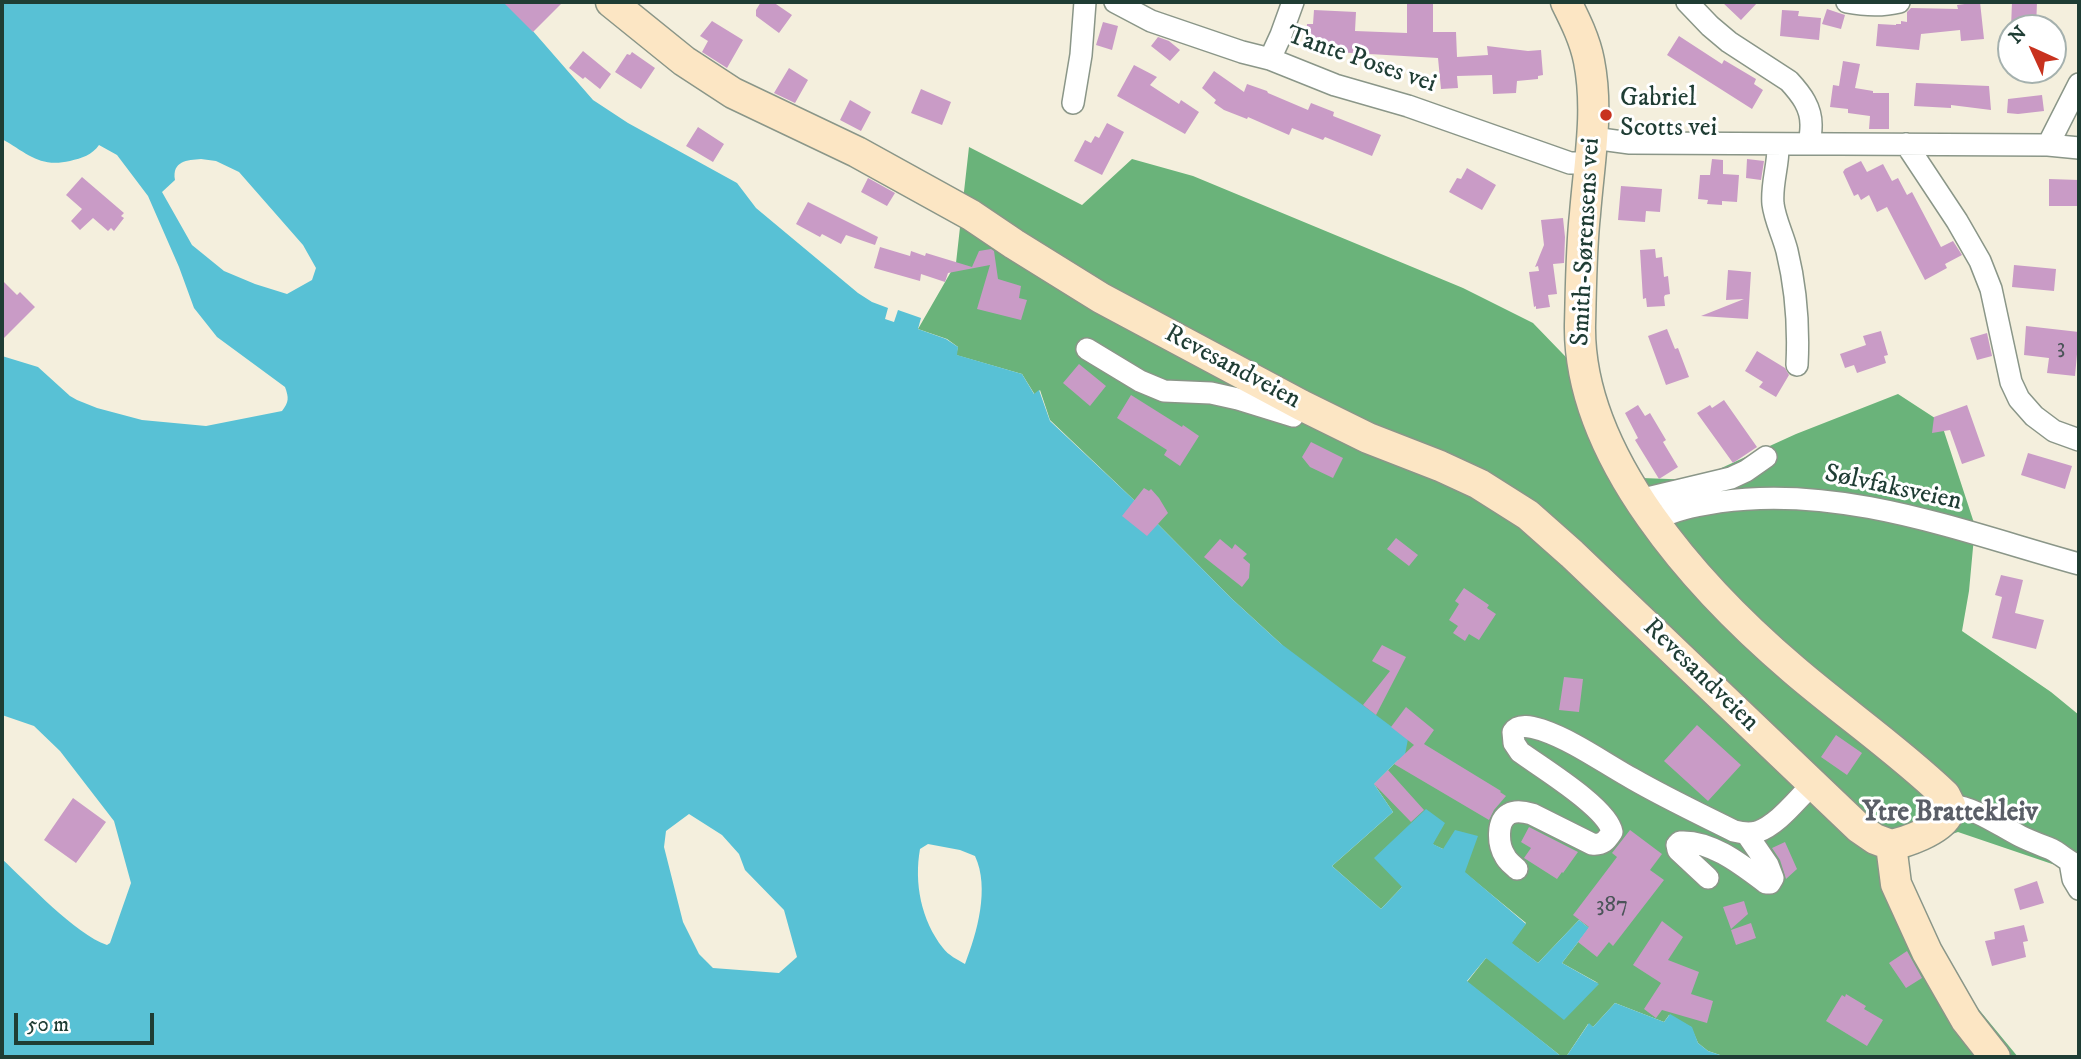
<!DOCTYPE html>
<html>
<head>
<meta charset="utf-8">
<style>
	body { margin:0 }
	#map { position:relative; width:2081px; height:1059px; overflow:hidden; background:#f4efdd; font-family:"IM FELL DW Pica",serif }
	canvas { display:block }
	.frame { position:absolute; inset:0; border:4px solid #1f3d34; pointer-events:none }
	.north { position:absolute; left:1997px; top:14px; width:70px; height:70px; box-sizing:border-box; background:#fff; border:2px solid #a5b1ae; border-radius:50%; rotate:315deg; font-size:19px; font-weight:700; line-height:28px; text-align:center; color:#1f3d34 }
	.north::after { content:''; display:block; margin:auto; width:24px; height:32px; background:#c8321e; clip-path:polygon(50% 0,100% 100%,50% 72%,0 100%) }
	.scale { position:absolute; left:14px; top:1013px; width:140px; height:32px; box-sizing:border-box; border:4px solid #1f3d34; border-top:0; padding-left:9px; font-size:21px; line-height:24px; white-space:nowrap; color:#1f3d34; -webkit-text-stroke:5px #fff; paint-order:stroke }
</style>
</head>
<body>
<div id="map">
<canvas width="2081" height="1059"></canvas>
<div class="frame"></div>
<div class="north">N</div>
<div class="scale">50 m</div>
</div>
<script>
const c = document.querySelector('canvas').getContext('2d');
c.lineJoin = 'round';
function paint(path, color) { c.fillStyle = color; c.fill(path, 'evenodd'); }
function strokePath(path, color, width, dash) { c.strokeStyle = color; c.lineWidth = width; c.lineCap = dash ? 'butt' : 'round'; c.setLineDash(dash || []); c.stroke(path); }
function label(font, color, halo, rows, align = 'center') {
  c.font = font + ' "IM FELL DW Pica",serif'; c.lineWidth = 6; c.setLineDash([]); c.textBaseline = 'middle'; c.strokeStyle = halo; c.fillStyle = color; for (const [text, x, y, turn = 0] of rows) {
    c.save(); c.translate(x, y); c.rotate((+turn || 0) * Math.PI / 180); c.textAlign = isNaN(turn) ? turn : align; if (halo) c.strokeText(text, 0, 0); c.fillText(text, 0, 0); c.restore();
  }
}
paint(new Path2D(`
	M969,147L1082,205L1132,159L1193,176L1463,288L1533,323L1591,383L1642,478L1695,480L1796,434L1898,394L1941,422L1975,526L1969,591L1962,631L2051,692L2079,715V871L2061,867L1958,832L1911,848L1904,887L1957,983L2018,1057H1726L1708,1051L1698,1043L1691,1027L1669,1015L1664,1022L1615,1003L1593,1027L1588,1024L1566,1057H1562L1467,982L1486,958L1598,983L1562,963L1589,928L1579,920L1538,963L1511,943L1526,923L1464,872L1443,849L1432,844L1444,823L1402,887L1381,909L1332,866L1393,812L1374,784L1398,760L1280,643L1231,598L1134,500L1050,420L1040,390L1035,395L1022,374L956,355L958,347L947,339L918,329L956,263Z`), '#6ab37a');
paint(new Path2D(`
	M2,2H504L512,7L593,100L628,123L737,183L756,208L858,293L872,302L888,308L885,319L894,322L898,310L921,318L918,329L946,339L958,347L957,355L1022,374L1034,394L1039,390L1050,421L1134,500L1231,598L1280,643L1408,739L1403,765L1398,760L1374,784L1393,812L1332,866L1381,909L1402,887L1374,858L1426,809L1445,823L1433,844L1443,849L1455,830L1478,836L1465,872L1526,924L1512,943L1538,963L1579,920L1589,928L1562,963L1599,984L1564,1020L1486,958L1467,981L1562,1057H2V859C28,883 75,934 107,945L110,943L131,883L114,821L60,751L34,726L2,715V356L38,367L70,396L77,400L97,408L142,420L206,426L282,411C289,402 289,398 285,387L217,337L194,308L179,267L148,196L117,155L99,145C92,155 82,158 70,161C39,168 27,153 2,139ZM201,159L216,161L239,172L303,245L316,268L312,280L287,294L255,284L224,271L192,245L162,192L175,180C172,161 187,160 201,159ZM689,814L722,835L739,854L745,870L784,910L797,957L779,973L713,968L699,954L683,922L664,847L666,831ZM928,844L960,850L975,856C990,888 977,933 965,964C958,960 948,955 943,948C921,920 914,883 920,849Z
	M1615,1003L1664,1022L1670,1014L1692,1027L1698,1043L1708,1051L1726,1057H1566L1589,1023L1593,1027Z`), '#58c1d5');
strokePath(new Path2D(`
	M2,1056L5,1057`), '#306564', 2, [9, 7]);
paint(new Path2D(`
	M503,2H563L533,32Z
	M761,2H773L792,15L779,33L756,16V10Z
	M1407,2H1433V32H1456L1457,57L1488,55L1487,46L1528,51L1541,50L1543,75L1538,76V79L1517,81L1516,93L1493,94L1492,75L1457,76L1458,88L1441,89L1438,58L1318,51V41L1306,40L1307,24H1313L1314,10L1356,12L1355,31L1407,33Z
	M1722,2H1758L1741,20Z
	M1980,2L1984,39L1961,41L1960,30L1921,34L1919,50L1876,46L1878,24L1896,25V24H1901V21L1907,22V12L1911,8L1958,9L1957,5Z
	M2012,2H2037L2036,28H2011Z
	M1827,9L1845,15L1841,29L1822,24Z
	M1782,10L1799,11L1798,16L1821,18L1819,40L1780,36Z
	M712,21L743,40L727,68L702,52L708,41L700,36Z
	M1103,22L1118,26L1112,50L1096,45Z
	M1679,36L1722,64L1724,60L1756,79L1754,84L1763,90L1752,109L1667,55Z
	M1158,37L1169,41L1180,50L1170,61L1151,46Z
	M583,51L611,74L600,89L585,77L583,79L569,68Z
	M632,52L655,68L641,89L615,72L627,54L630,55Z
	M1843,61L1860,64L1855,88L1873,91V93H1889V129H1869L1870,116L1848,113V109L1830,107L1833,85L1839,86Z
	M1134,65L1157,77L1150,85L1179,104L1181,100L1199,112L1185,134L1117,96Z
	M789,68L808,80L795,103L774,93Z
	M1214,71L1244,92L1247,84L1267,91L1268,93L1308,110L1311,103L1334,112L1333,116L1381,135L1372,156L1325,137L1323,140L1292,128L1289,135L1248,117L1247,119L1224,110L1214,103L1216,100L1202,88Z
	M1916,83L1989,86L1991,110L1951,105V108L1914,106Z
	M921,89L951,102L942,125L911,113Z
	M2042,95L2044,111L2018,114L2007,113L2008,99Z
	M850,100L871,112L861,131L840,120Z
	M1107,123L1124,132L1102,175L1074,161L1085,140L1091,143L1095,136L1099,138Z
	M698,127L724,144L713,162L686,146Z
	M1712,159L1723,160V176V174L1739,175L1737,202L1722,201V205L1707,204L1708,200L1698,199L1700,175H1710Z
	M1747,159L1764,161L1761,180L1746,178Z
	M1861,161L1867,172L1883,164L1892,181L1898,178L1907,195L1912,192L1941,247L1953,241L1962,255L1945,264L1947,268L1925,280L1887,207L1877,212L1869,195L1861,200L1858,194L1854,196L1843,172L1845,169Z
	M1467,168L1496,185L1482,210L1449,192L1457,178L1461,179Z
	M82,177L124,213L121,216L124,218L114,231L111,228L108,231L93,218L80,230L71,221L82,209L66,195Z
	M868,178L895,193L887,206L861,192Z
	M2049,179L2079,180V206H2049Z
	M1621,186L1662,189L1660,212L1646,211L1645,222L1618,220Z
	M808,202L878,237L875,245L846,235L841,244L822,234L820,237L796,224Z
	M1563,218L1565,237L1564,263L1553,264L1557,294L1548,295L1550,307L1536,309V306L1534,307L1529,272L1539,271L1538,266L1535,267L1544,245L1541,220Z
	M880,247L910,256L911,251L925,256L926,253L972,267L979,251L991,249L994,251L998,279L1021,286L1019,298L1027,300L1021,320L977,309L990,265L948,273L945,282L921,274L920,281L874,268Z
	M1655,249L1656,258L1662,257L1664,277L1668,276L1670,294L1665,295L1664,297L1665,306L1647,307L1646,298L1643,299L1640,250Z
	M2014,265L2056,269L2054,291L2012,287Z
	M1728,270L1751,272L1748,319L1701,316L1744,299L1726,300Z
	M2,280L17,295L20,292L35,307L2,340Z
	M2026,326L2079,332L2075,376L2047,373L2049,358L2024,355Z
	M1667,329L1675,349L1678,348L1689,377L1666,385L1648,336Z
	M1881,331L1888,355L1884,356L1886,363L1857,373L1854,365L1845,368L1840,354L1866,345L1863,336Z
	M1987,333L1992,356L1977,360L1970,338Z
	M1757,351L1785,368L1789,375L1776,397L1759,387L1763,382L1745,371Z
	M1079,364L1106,386L1090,406L1063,383Z
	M1131,395L1182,427L1183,425L1199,436L1180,466L1164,455L1167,450L1117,418Z
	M1724,400L1757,447L1733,463L1697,413L1710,405L1712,408Z
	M1638,405L1645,416L1650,413L1666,440L1663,442L1678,467L1659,479L1635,440L1638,438L1625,413Z
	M1967,405L1985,456L1962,464L1950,430L1932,433L1934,417Z
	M1311,442L1343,458L1333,478L1310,467L1302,457Z
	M2028,453L2072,466L2065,489L2021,475Z
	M1144,488L1149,491L1151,489L1159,498L1168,513L1147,536L1122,516Z
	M1396,538L1418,555L1409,566L1387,549Z
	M1220,539L1232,549L1235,544L1247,554L1243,558L1250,564L1249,578L1242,587L1204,557Z
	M2001,575L2023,580L2015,613L2044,620L2036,649L1992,638L2002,597L1995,595Z
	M1464,588L1489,605L1487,608L1496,614L1479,640L1469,634L1465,641L1453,633L1458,626L1449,620L1459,604L1455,601Z
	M1382,645L1406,657L1376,715L1363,705L1390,671L1372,661Z
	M1564,677L1583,679L1579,712L1559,710Z
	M1406,707L1434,730L1424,744L1501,791L1500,792L1506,796L1494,810L1489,820L1394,764L1414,745L1391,727Z
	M1697,725L1741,765L1708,801L1664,761Z
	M1836,735L1862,753L1847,775L1821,757Z
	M1388,770L1424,810L1411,822L1374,784Z
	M73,798L106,822L76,863L44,840Z
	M1529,827L1578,852L1563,873L1562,872L1557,879L1524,858L1531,848L1521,842Z
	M1630,830L1662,854L1650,870L1664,880L1613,946L1609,942L1597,957L1578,942L1589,927L1573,915L1617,857L1612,853Z
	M1785,842L1797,869L1786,879L1780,860L1772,848Z
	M2037,881L2044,903L2020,910L2014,889Z
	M1744,901L1748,914L1731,929L1723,907Z
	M1662,921L1683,937L1668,960L1699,972L1691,994L1713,1001L1707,1023L1662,1010L1656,1018L1644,1009L1661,983L1633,965Z
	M1751,923L1756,938L1736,945L1731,930Z
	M2024,925L2028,941L2023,942L2026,957L1992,966L1985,941L1995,939L1994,932Z
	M1907,951L1922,978L1906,988L1889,963Z
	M1846,994L1866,1006L1864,1009L1883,1020L1867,1046L1826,1021L1842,995L1845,997Z`), '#c99bc6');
const street = new Path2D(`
	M1115,2L1151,21L1242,52L1270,59L1335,85L1408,106L1570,163H1591
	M1687,2L1710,26L1729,42L1789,81C1801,94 1812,108 1811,127C1811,133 1810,138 1809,144
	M1847,2C1863,5 1883,6 1899,2
	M1270,59L1281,35L1293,2
	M1073,103L1081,55L1085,2
	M1593,138L1630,143L2048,145L2079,148
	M1778,144C1779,164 1771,184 1773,204C1775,220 1783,235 1787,251C1796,288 1799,326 1797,365
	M1906,144L1957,221L1980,261L1991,289L2011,382L2019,399L2034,416L2054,431L2079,440
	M2048,145L2079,84
	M1087,349L1140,381L1164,391L1211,393L1238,399L1293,416L1301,405
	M1639,500L1731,478L1746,471L1766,457
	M1653,521C1675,509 1695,506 1719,502C1842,484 1963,532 2079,564
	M1950,805C1976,808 1997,824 2020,836C2030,841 2041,845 2051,849C2061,854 2068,862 2079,866
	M2070,862L2073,879L2079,889
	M1517,869C1513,865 1507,861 1505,856C1498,845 1496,821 1509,814C1516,810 1525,812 1532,814L1592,844C1603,845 1606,841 1612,832C1608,808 1542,768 1520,752L1514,743L1513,732C1519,723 1532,727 1542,730C1574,741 1604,763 1633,779C1666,798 1700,814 1734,831C1742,833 1749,834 1757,832C1779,824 1796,800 1813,784
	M1708,878L1678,850L1677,845L1680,842C1711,840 1742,865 1766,883H1770L1773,878L1768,865L1746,833`);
const secondary = new Path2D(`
	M611,2L684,61L733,93L857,152L971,215L1014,244L1101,298L1301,405L1368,438L1440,466L1479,484L1528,515L1572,554L1859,828L1875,839L1891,845
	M1566,2C1575,20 1585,40 1589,61C1599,112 1589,162 1585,214C1581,250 1581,288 1580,325C1578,457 1699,589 1794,670C1843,712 1898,750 1945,795L1950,805C1949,807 1948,814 1947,816C1938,831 1906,842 1891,845
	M1891,845L1896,884L1927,952L1966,1020L1995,1057`);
strokePath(street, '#8a9688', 24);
strokePath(secondary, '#8a9688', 33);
strokePath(street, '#fff', 21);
strokePath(secondary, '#fce6c4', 30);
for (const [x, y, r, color] of [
	[1606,115,7,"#c8321e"]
]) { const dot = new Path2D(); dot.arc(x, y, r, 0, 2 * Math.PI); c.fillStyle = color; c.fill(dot); strokePath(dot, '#fff', 2.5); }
label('23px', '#4a5458', null, [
	["3",2061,348],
	["387",1612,906]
]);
label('26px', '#1f3d34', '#fff', [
	["Tante Poses vei",1361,61,19],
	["Smith-Sørensens vei",1587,242,-87],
	["Revesandveien",1232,368,28],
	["Sølvfaksveien",1893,489,12],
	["Revesandveien",1700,676,44]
]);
label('26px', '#1f3d34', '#fff', [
	["Gabriel",1620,100],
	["Scotts vei",1620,130]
], 'left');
label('bold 28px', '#5a5e67', '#fff', [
	["Ytre Brattekleiv",1950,814]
]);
</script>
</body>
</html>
